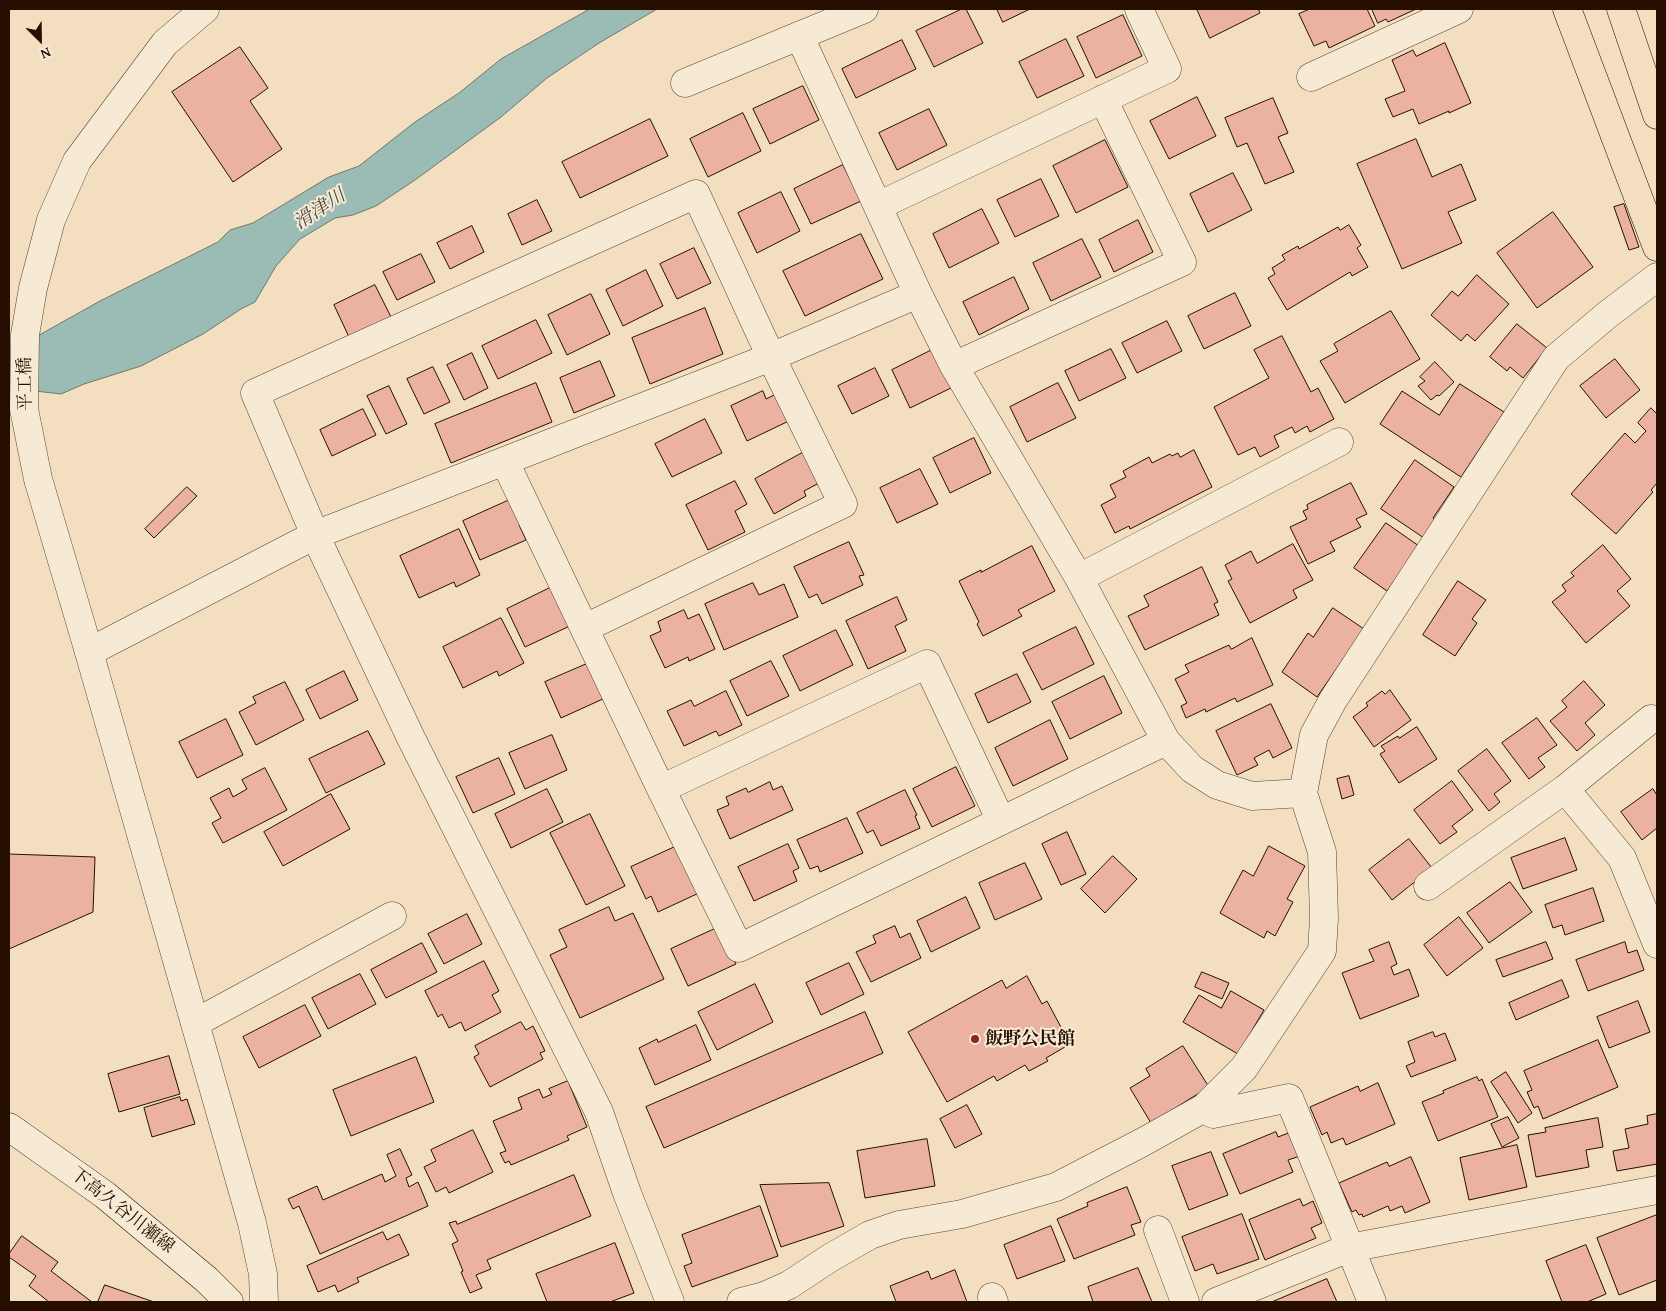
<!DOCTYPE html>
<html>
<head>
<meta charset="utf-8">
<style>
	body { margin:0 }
	#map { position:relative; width:1666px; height:1311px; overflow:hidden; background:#f3debf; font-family:"Gentium Book Plus",serif }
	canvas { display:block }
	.frame { position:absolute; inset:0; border:10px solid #260f00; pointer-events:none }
	.north { position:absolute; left:15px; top:15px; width:50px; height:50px; -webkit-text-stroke:4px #f7ead5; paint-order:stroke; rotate:157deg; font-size:14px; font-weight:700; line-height:20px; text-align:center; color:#260f00 }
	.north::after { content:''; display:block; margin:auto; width:18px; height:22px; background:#260f00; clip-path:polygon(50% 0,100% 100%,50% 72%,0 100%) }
</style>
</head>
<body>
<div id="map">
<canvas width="1666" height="1311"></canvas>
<div class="frame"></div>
<div class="north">N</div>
</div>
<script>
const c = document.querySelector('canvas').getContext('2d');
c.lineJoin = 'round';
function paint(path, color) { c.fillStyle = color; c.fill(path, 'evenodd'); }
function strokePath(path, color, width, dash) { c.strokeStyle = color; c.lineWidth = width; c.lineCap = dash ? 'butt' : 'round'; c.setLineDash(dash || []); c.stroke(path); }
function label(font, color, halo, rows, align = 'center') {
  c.font = font + ' "Gentium Book Plus","Noto Serif JP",serif'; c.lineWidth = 4; c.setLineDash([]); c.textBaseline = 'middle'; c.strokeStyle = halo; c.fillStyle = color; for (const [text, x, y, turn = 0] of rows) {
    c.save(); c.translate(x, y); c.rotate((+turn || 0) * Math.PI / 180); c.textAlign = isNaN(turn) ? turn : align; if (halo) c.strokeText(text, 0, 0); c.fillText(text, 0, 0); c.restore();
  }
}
const water = new Path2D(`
	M590,9H657L599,43L547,78L501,117L415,180L376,206L353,215L335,218L300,239L276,266L255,302L241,309L203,334L141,366L84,384L61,394L9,388V350L16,348L100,301L218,242L230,230L253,223L329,177L359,166L415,122L459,93L501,59Z`);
paint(water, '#9bbcb5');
strokePath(water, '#6c776d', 1);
const building = new Path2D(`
	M962,9H966L983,43L934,67L916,31Z
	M997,9H1030L1003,22Z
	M1197,9H1258L1260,13L1210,38Z
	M1310,9H1367L1375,26L1329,48L1326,41L1314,46L1299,14Z
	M1372,9H1416L1388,22L1386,19L1378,23Z
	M1123,15L1142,56L1096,78L1077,37Z
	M1066,39L1084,76L1037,98L1019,62Z
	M902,40L916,69L856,98L842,69Z
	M1445,43L1471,103L1449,113V111L1419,124L1413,109L1393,117L1385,99L1405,91L1392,60L1413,50L1416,56Z
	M240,47L268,88L250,101L282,149L233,182L172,92Z
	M803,86L819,120L770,144L753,109Z
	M1197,97L1216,136L1169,159L1150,121Z
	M1273,98L1288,133L1278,137L1294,172L1265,184L1247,143L1237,147L1225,118Z
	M929,109L947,145L897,170L879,133Z
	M743,113L761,151L708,177L690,139Z
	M650,119L668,156L580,198L562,162Z
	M1416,139L1432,177L1461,164L1476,200L1448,212L1462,243L1402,269L1357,164Z
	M1105,140L1128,187L1076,213L1053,166Z
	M843,165L861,201L811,224L794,189Z
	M1233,173L1252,210L1208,232L1190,194Z
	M1041,179L1059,216L1015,237L997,200Z
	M781,192L800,231L757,253L738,213Z
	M537,200L552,231L522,245L508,214Z
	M1624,204L1639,247L1629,250L1614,207Z
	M982,209L999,243L949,268L933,234Z
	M1553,212L1593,267L1537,308L1497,253Z
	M1138,220L1153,252L1114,272L1099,240Z
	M1349,225L1361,245L1357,248L1368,267L1352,276L1350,272L1287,310L1268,278L1275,274L1272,268L1285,260L1282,255L1298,246L1299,249L1338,227L1340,230Z
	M472,226L484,252L450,269L437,243Z
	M861,234L883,279L805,316L783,271Z
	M1082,239L1101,277L1051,301L1033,263Z
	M694,248L711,283L677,299L660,264Z
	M421,254L435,282L397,300L383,272Z
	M646,270L663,306L623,326L606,290Z
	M1477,275L1509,304L1475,341L1467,334L1461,341L1431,315L1452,291L1458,296Z
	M1014,277L1029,309L979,335L963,302Z
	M375,285L391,317L349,337L334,305Z
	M1235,293L1251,326L1204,349L1188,316Z
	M591,294L610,334L567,355L548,315Z
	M705,308L723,354L650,384L632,338Z
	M1391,311L1420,359L1345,403L1320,361L1338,351L1334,344Z
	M536,320L552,353L498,379L482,346Z
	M1167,321L1182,351L1137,373L1122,343Z
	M1517,324L1547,348L1523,378L1510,367L1507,371L1490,357Z
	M1282,336L1311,392L1318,388L1334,419L1310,432L1307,426L1295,433L1292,427L1274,436L1279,447L1260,457L1255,447L1238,455L1214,407L1269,378L1254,350Z
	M934,349L953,387L910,408L892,370Z
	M1111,349L1126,378L1079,401L1065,371Z
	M472,353L488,388L464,400L447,365Z
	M1615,359L1640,390L1606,418L1580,386Z
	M600,361L615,396L574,413L560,378Z
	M1435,362L1454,382L1439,396L1437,395L1431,400L1418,386L1425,381L1420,377Z
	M433,367L450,402L424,414L407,379Z
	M875,368L889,396L852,414L838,386Z
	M536,383L552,422L451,463L435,424Z
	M1058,383L1076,418L1027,442L1010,407Z
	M1460,384L1504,412L1461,477L1380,424L1402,391L1439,415Z
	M389,386L407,424L386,434L367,396Z
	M763,391L766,399L780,392L793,419L747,441L731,406Z
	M1651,408L1657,414V483L1651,490L1653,492L1616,534L1571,494L1625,433L1635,443L1646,431L1638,423Z
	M363,409L376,435L332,456L320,430Z
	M705,419L722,453L672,477L655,444Z
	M974,438L991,473L950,493L933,458Z
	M1194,450L1212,487L1130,529L1129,526L1115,533L1101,505L1116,497L1110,485L1126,477L1123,471L1149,457L1152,463L1170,454L1172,456L1178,453L1180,457Z
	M804,452L821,482L804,491L806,496L774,514L755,479Z
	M1415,460L1454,487L1433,518L1436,520L1424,538L1381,509Z
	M920,469L938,504L897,523L880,488Z
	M735,481L747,504L735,511L745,532L708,550L686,505Z
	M1351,483L1367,514L1356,519L1361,527L1330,542L1335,551L1308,564L1290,527L1307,519L1303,511L1308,509L1307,505Z
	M187,487L197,496L154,538L145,529Z
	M514,498L525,523L519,525L526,540L480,560L463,521Z
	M1386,523L1419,546L1387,591L1354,568Z
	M459,529L480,575L456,587L454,582L419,598L400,556Z
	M849,542L864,575L859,576L863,585L822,604L817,594L809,598L794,567Z
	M1293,544L1313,580L1293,590L1297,598L1250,623L1228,581L1232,579L1225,565L1251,551L1257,563Z
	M1603,545L1631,579L1617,591L1630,606L1586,643L1552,602L1566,591L1562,585L1574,576L1571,573Z
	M1032,546L1055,591L1018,610L1022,616L983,636L977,624L979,622L959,581L981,570V572Z
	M1202,567L1218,602L1214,604L1219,615L1145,650L1128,616L1149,606L1144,596Z
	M1458,581L1486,600L1472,619L1477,623L1455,656L1423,635Z
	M753,583L759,595L784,584L798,617L724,650L705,604Z
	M556,585L574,624L525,647L507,609Z
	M897,597L907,620L895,626L906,651L868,669L846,621Z
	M1333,608L1364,629L1317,697L1282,672L1308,633L1313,637Z
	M684,610L688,619L699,614L715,649L689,661L688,657L665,668L650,636L661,631L658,622Z
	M501,618L524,663L499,676L497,671L463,688L443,647Z
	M1076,627L1094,664L1042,690L1023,653Z
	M836,630L853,665L800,691L783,656Z
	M1252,638L1273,685L1237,702L1235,698L1206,712L1205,709L1186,718L1181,706L1187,703L1175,679L1189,672L1185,665L1229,645L1231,649Z
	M771,661L789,696L747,716L730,681Z
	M589,663L605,698L561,718L545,682Z
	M344,671L358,700L320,719L306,690Z
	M1017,674L1031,702L988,723L975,694Z
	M1104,676L1122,713L1070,739L1052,702Z
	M1584,681L1605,705L1585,723L1595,735L1577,751L1550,721L1567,707L1562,701Z
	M285,682L304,720L256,745L239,712L256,703L253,697Z
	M1390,690L1411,720L1374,747L1353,717L1368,706L1366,703L1382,691L1385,694Z
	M726,691L742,725L719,736L716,731L684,746L667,711L691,700L694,706Z
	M1271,704L1292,748L1273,758L1269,750L1254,758L1258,765L1237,775L1216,731Z
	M1537,718L1557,745L1538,758L1545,767L1529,779L1502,743Z
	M226,719L243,755L197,778L179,742Z
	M1050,720L1068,759L1013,786L995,748Z
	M1417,727L1437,759L1399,783L1380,754L1385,751L1381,746L1398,736L1399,738Z
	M368,731L385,764L326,793L309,759Z
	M552,735L567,770L525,789L509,753Z
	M1487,749L1511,781L1494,794L1500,802L1489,811L1458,771Z
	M499,758L515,794L473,813L456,777Z
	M956,767L975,806L932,827L913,789Z
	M265,768L287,810L223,843L212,823L221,818L210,798L229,788L233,797L247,789L242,780Z
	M1349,776L1354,795L1342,799L1337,779Z
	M1452,781L1473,810L1452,826L1457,832L1440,844L1414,810Z
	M770,782L773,790L782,786L793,810L730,839L717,810L729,805L726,797L746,788L748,792Z
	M547,789L563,822L511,848L495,814Z
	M1653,789L1657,795V828L1642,840L1621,812Z
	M905,790L917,815L915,816L920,828L881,846L873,830L867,833L857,813Z
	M331,794L350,829L283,866L264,832Z
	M590,814L625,886L586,905L550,833Z
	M847,818L863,853L820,872L818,866L810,869L797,840Z
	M1067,832L1086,874L1061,885L1042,844Z
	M1565,838L1577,870L1523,889L1511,858Z
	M1409,839L1432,868L1392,900L1369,870Z
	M788,844L799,868L793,871L797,881L754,901L738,867Z
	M677,846L701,892L658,912L651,896L646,899L631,867Z
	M1269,846L1305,866L1287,899L1293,902L1275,936L1267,931L1264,938L1220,913L1243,870L1253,876Z
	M9,854L95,857L93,912L9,949Z
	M1113,856L1137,879L1105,913L1081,889Z
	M1025,863L1042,899L995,920L979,883Z
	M1510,882L1532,912L1489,943L1467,913Z
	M1593,888L1604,921L1565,935L1562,925L1553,928L1545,905Z
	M966,897L980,928L931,952L917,921Z
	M609,907L615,921L633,913L664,979L580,1018L550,955L567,947L559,930Z
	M467,914L482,944L444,964L428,934Z
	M1459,917L1483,948L1447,976L1424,945Z
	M895,926L900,938L910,933L921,958L871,982L856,952L876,943L873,936Z
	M719,927L736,964L688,986L671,949Z
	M1389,942L1397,964L1391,967L1394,975L1409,969L1419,996L1360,1019L1342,973L1374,961L1369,950Z
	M1546,942L1553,959L1503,977L1496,960Z
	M1625,942L1628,953L1637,950L1644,970L1588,991L1576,960Z
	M422,943L437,972L386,998L371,970Z
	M484,961L499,991L492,995L501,1012L465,1031L461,1022L449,1028L442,1014L438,1017L425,991Z
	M849,963L864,994L821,1015L806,983Z
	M1202,972L1229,983L1222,999L1195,987Z
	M360,974L376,1004L328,1029L312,998Z
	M1027,976L1042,1004L1047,1001L1070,1044L1046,1058L1048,1061L1029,1071L1025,1065L997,1081L994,1076L947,1102L908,1032L1002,980L1006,988Z
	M1562,980L1569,997L1516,1020L1509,1003Z
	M755,984L773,1022L717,1050L698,1012Z
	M1231,991L1264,1010L1238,1054L1183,1022L1199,995L1221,1008Z
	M1638,1001L1650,1032L1609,1048L1597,1017Z
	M305,1005L321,1036L259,1068L243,1037Z
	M865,1012L883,1053L664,1148L646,1107Z
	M521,1022L526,1030L533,1026L545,1051L540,1053L543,1059L490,1087L474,1057L479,1054L475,1046Z
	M696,1025L711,1060L655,1085L639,1048L657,1039L658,1042Z
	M1433,1032L1435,1037L1445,1033L1456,1060L1411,1077L1406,1066L1415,1062L1408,1042Z
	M1598,1040L1618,1087L1543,1119L1538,1106L1534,1108L1527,1092L1532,1090L1524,1071Z
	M1183,1046L1209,1087L1151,1123L1130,1088L1150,1076L1146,1069Z
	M169,1056L180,1094L119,1112L108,1074Z
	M416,1057L434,1102L351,1136L333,1090Z
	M1506,1072L1532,1113L1518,1123L1491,1082Z
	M1477,1077L1479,1081L1482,1079L1498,1117L1438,1141L1422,1102L1444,1093L1443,1091Z
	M568,1081L587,1127L567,1136L569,1140L511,1165L509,1161L505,1163L500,1153L506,1151L493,1121L522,1109L518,1098L539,1089L543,1098L552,1094L549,1089Z
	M1378,1083L1395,1124L1346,1145L1343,1138L1331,1143L1327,1132L1322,1135L1310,1107L1358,1086L1360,1091Z
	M180,1097L181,1101L187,1099L195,1124L152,1137L144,1108Z
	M967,1105L982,1134L955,1148L940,1119Z
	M1657,1114V1164L1617,1171L1613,1151L1629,1148L1625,1129L1648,1124L1647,1116Z
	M1508,1117L1519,1138L1502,1147L1491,1124Z
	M1598,1118L1603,1147L1586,1150L1589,1167L1536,1177L1528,1135L1546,1132L1545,1128Z
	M473,1130L493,1172L449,1193L446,1187L436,1192L424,1167L436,1161L431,1150Z
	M1276,1132L1278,1137L1291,1132L1300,1156L1288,1160L1293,1172L1240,1194L1223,1154Z
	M927,1139L935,1186L865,1198L857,1151Z
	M1517,1145L1527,1187L1469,1200L1460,1158Z
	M400,1149L412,1175L406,1178L409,1187L418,1182L428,1206L320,1254L299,1206L293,1209L288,1199L317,1186L323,1200L382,1174L385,1182L396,1176L387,1155Z
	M1211,1152L1228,1195L1189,1210L1172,1166Z
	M1411,1157L1430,1202L1405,1213L1402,1206L1390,1211L1388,1206L1363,1217L1362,1214L1359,1215L1356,1210L1352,1212L1339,1183L1387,1162L1389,1166Z
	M574,1175L591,1216L487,1260L491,1269L476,1275L482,1288L470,1293L461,1272L463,1271L452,1244L458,1241L449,1223L456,1221L457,1224Z
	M829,1183L844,1226L781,1247L760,1185Z
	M1127,1187L1141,1222L1131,1225L1135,1235L1074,1259L1057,1219L1088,1206L1087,1203Z
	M1300,1199L1303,1206L1313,1201L1322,1223L1311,1228L1316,1238L1265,1260L1249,1220Z
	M760,1206L778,1256L692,1287L684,1266L692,1263L682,1235Z
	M1242,1214L1259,1259L1217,1274L1213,1264L1195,1271L1182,1237Z
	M1657,1215V1280L1619,1295L1597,1238Z
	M1051,1226L1065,1261L1017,1279L1004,1245Z
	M383,1232L387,1240L399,1234L409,1255L357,1278L359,1282L338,1292L335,1285L318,1292L307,1266Z
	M22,1236L58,1262L51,1271L92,1302H49L29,1286L36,1276L9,1257V1254Z
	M615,1243L634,1293L610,1302H547L536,1274Z
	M1586,1245L1606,1294L1587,1302H1562L1546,1261Z
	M1138,1268L1152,1302H1093L1088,1287Z
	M955,1270L967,1302H896L890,1286L928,1271L931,1279Z
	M1327,1279L1337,1302H1272Z
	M105,1285L154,1302H98Z`);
paint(building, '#ebb2a2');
strokePath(building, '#260f00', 1);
const minor = new Path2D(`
	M800,37L918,294L954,366L1079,578
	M1311,77L1459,9
	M685,83L864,9
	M878,206L1167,69L1139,9
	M954,366L1182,262L1103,99
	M505,462L661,789L739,948L1166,741
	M89,652L315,535L771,357L843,504L585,628
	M661,789L927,664L1001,821
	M1565,789L1651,719
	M1303,793L1252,796L1217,785L1192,769L1166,741L1079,578L1339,442
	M1428,886L1565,789L1622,858L1657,944
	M195,1023L392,916
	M1204,1108L1213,1114L1289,1098L1372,1302
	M1158,1230L1185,1302
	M992,1297L994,1302
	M670,1302L627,1193L599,1112L411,738L315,535L255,393L696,194L771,357L918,294
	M741,1302L764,1296L789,1285L830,1258L870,1235L899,1225L962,1214L1056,1187L1143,1142L1204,1108L1244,1068L1322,951L1324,918L1322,852L1303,793L1314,735L1333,700L1556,358L1607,315L1657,277
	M1216,1302L1349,1248L1657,1190`);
const tertiary = new Path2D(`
	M205,9L165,43L77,161L51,220L33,288L25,335L24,409L38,479L89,652L252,1223L263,1274L264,1302`);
const secondary = new Path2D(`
	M9,1127L105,1195L207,1280L229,1302`);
const primary = new Path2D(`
	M1567,9L1657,247
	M1621,9L1657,115`);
strokePath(minor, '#594330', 29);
strokePath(tertiary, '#594330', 29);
strokePath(secondary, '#260f00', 29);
strokePath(primary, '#260f00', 29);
strokePath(minor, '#f7ead5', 28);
strokePath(tertiary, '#f7ead5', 28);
strokePath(secondary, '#f7ead5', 28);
strokePath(primary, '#f3debf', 28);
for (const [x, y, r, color] of [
	[975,1039,5,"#8f2418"]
]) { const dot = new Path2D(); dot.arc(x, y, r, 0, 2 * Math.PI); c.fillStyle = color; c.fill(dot); strokePath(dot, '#f7ead5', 2); }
label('18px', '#260f00', '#f7ead5', [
	["平工橋",26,384,-91],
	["下高久谷川瀬線",122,1211,38]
]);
label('bold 18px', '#260f00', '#f7ead5', [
	["飯野公民館",985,1039]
], 'left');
label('italic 19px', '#4f4c3f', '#f7ead5', [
	["滑津川",320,210,-33]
]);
</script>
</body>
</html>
